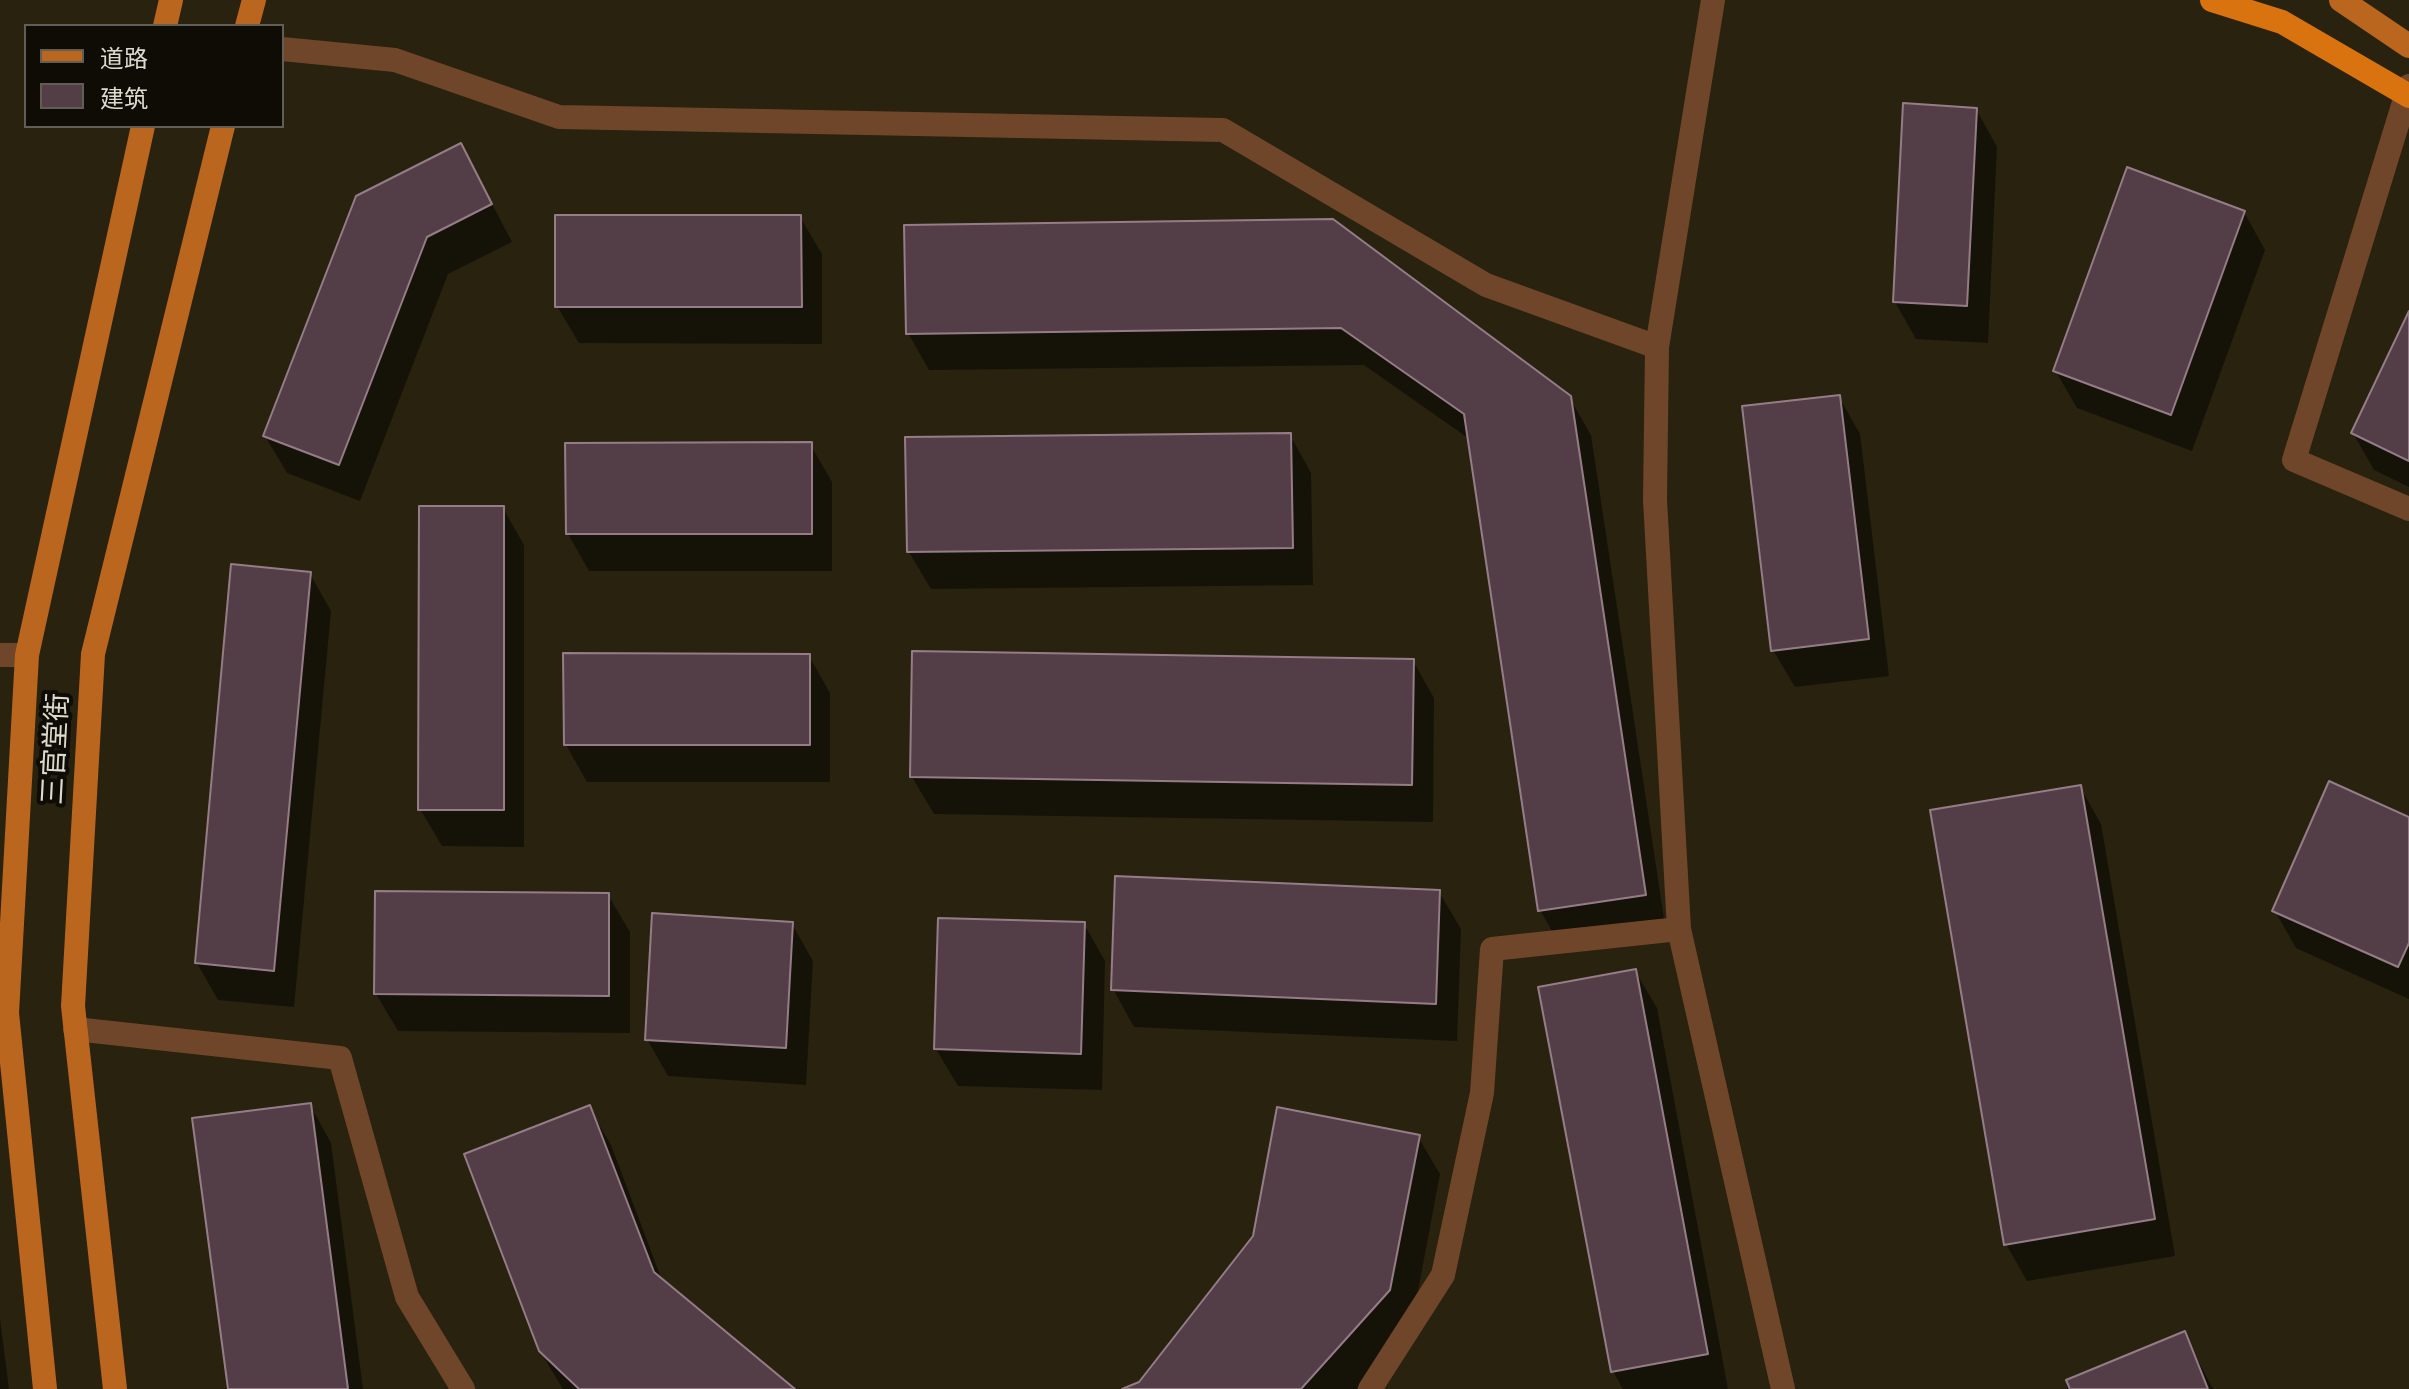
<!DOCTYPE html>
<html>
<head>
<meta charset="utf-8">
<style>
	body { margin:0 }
	#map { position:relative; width:2409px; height:1389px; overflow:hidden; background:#28220f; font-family:"DejaVu Sans","Noto Sans SC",sans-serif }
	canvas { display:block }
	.legend { position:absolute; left:24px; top:24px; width:260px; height:104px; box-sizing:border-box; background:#0e0c05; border:2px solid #615e55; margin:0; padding:10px 14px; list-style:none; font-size:24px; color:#dedace }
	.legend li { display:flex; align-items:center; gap:16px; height:40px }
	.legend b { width:40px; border:2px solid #615e55 }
</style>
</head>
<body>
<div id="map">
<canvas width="2409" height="1389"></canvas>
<ul class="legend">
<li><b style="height:10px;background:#ba661e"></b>道路</li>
<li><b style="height:22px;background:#533e47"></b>建筑</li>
</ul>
</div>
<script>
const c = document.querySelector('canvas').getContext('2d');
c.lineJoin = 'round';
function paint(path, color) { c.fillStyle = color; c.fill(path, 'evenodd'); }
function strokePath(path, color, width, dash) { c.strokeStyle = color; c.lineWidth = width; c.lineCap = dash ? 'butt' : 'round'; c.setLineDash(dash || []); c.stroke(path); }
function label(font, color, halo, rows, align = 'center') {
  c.font = font + ' "DejaVu Sans","Noto Sans SC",sans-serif'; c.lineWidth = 8; c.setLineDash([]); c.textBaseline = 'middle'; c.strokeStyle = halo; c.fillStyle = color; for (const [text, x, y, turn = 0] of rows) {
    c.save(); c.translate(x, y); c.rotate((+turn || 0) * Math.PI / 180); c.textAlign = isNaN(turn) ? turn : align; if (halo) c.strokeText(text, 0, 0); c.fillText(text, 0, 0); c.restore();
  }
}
paint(new Path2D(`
	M1976,109L1997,147L1988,343L1916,339L1895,302Z
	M461,145L512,242L448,274L360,501L287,473L265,436Z
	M2244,212L2265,250L2192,451L2077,408L2055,370Z
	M800,217L822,254V344L579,343L557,306Z
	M1332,221L1569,397L1591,435L1666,932L1561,947L1540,910L1468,438L1364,365L929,370L908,333Z
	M2409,315V487L2374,470L2353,433Z
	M1839,397L1860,434L1889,676L1795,687L1773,650Z
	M1290,435L1311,473L1313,585L931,589L909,552Z
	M810,444L832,482V571H589L568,534Z
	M503,508L524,545V847L442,846L420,809Z
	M310,574L331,611L294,1007L218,1000L197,963Z
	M809,656L830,693V782H587L566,745Z
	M1413,661L1434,698L1433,822L934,814L912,777Z
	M2080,787L2101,824L2175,1256L2027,1281L2006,1244Z
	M2409,819V999L2296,948L2275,911Z
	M1439,892L1461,929L1457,1041L1134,1027L1113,989Z
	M608,895L630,932V1033L398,1031L376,994Z
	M792,924L813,961L806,1085L668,1076L647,1039Z
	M1084,924L1105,961L1102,1090L958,1086L936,1049Z
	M1635,971L1657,1008L1728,1389H1623L1613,1371Z
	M310,1105L331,1143L363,1389H230Z
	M589,1108L611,1145L663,1283L792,1389H563L540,1351Z
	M1418,1137L1440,1174L1411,1328L1356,1389H1127L1141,1383Z
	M0,1319L9,1389H0Z
	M2184,1334L2213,1389H2072Z`), '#0007');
const building = new Path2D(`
	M1903,103L1977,108L1967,306L1893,302Z
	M461,143L492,204L427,237L339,465L263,436L356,196Z
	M2127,167L2245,211L2171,415L2053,371Z
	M555,215H801L802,307H555Z
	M1333,219L1571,396L1646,895L1538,911L1464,414L1341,328L906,334L904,225Z
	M2409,311V461L2351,433Z
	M1840,395L1869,639L1771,651L1742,406Z
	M1291,433L1293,548L907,552L905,437Z
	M812,442V534H566L565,443Z
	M419,506H504V810H418Z
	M231,564L311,572L274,971L195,963Z
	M912,651L1414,659L1412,785L910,777Z
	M563,653L810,654V745H564Z
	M2329,781L2409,817V943L2398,967L2272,911Z
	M2081,785L2155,1219L2004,1245L1930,810Z
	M1115,876L1440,890L1436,1004L1111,990Z
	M375,891L609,893V996L374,994Z
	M652,913L793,922L786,1048L645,1040Z
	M938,918L1085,922L1081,1054L934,1049Z
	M1636,969L1708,1354L1611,1372L1538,987Z
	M311,1103L348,1389H228L192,1118Z
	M590,1105L654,1272L795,1389H579L539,1351L464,1154Z
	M1277,1107L1420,1135L1390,1290L1301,1389H1122L1139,1382L1253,1236Z
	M2185,1331L2208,1389H2070L2066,1380Z`);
paint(building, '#533e47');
strokePath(building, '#957d88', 2);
strokePath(new Path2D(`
	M1713,0L1657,347L1655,500L1679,929L1783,1389
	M282,49L395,60L559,117L1223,130L1486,285L1657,347
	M2409,86L2294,460L2409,509
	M0,655H27
	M75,1029L340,1058L407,1297L463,1389
	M1370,1389L1443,1275L1482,1093L1492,949L1679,929`), '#6f4629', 24);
strokePath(new Path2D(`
	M2341,0L2409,46
	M165,26L171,0
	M247,26L254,0
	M45,1389L7,1013L27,655L143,126
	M115,1389L73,1006L93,654L223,126`), '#ba661e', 24);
strokePath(new Path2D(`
	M2212,0L2282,22L2409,96`), '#d87310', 24);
label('28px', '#dedace', '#0e0c05', [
	["三官堂街",57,749,-87]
]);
</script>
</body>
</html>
